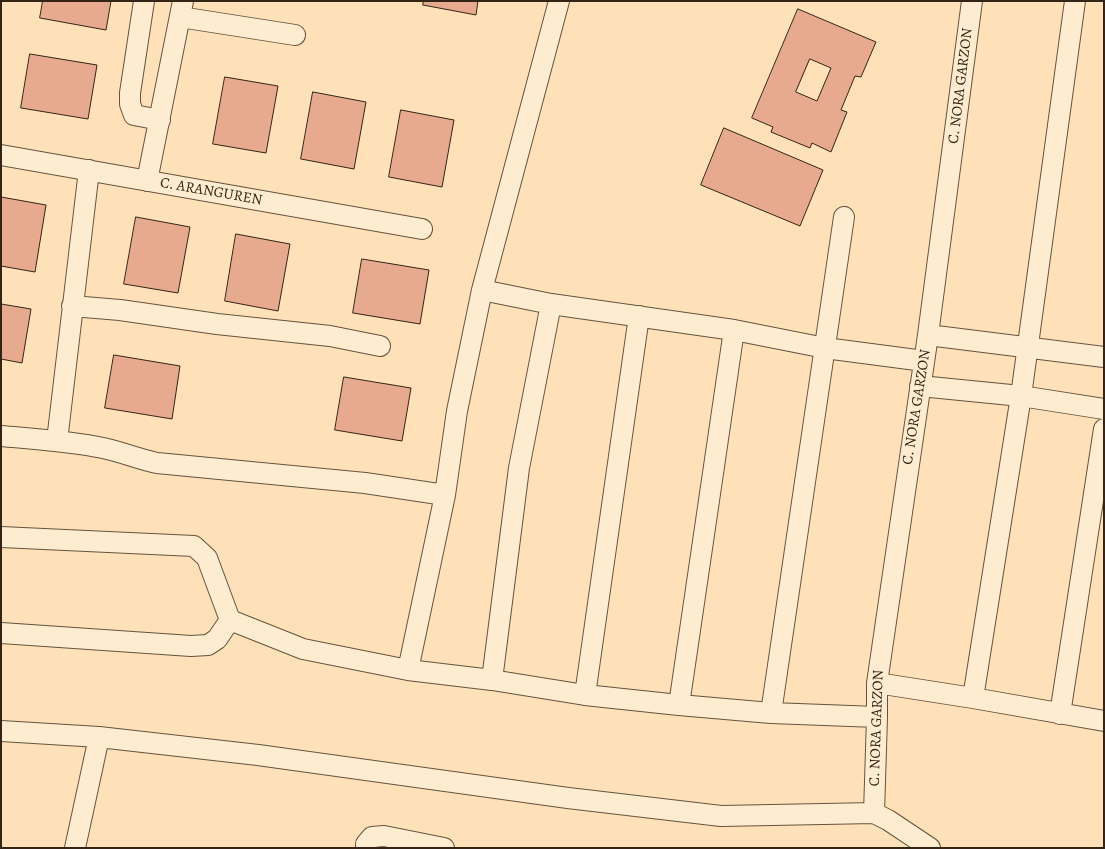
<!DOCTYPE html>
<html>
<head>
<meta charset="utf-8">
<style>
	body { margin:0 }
	#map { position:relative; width:1105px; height:849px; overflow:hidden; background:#fee1b8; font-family:Alegreya,serif }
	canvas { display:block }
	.frame { position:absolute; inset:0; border:2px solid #332416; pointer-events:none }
</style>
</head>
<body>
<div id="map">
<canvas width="1105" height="849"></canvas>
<div class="frame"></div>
</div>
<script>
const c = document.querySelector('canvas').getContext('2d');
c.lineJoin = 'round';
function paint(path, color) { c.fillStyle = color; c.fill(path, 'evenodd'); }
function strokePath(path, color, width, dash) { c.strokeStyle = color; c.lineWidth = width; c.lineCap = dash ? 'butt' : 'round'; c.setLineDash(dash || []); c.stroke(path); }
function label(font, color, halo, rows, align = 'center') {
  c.font = font + ' Alegreya,serif'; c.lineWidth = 4; c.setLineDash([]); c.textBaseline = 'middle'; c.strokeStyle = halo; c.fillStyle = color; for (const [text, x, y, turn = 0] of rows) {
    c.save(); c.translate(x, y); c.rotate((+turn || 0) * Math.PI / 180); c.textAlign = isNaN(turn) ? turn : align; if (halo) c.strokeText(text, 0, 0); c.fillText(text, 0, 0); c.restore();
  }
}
const building = new Path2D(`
	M43,1H111L106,30L40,18Z
	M424,1H478L476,15L423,5Z
	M798,9L876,42L861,77L855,76L841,110L847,112L831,152L812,143L810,148L771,132L773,127L752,118ZM810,59L831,68L817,101L796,92Z
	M30,54L97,65L88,119L21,108Z
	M225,77L278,86L266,153L213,144Z
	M313,92L366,102L354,169L301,159Z
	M401,110L454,120L442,187L389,177Z
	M724,128L823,170L800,226L701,185Z
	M1,197L46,205L35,272L1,266Z
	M136,217L190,227L178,293L124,284Z
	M236,234L290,244L278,311L225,301Z
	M362,259L429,270L420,324L353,313Z
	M1,304L31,309L22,363L1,359Z
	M114,355L180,366L172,419L105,408Z
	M344,377L411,388L402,441L335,430Z`);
paint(building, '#e8aa8f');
strokePath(building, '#332416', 1);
const minor = new Path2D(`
	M144,1L130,93V104L134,115L160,120
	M180,17L295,35
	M1,155L422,229
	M147,181L183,1
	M482,290L551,304L734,330L825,348L924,361
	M72,306L120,310L217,324L330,336L380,346
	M928,335L1104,357
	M920,386L1021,396L1104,409
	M1,436C35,439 70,441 103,448C122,452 138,459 157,463L365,483L445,495
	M57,441L89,170
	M1,537L194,546L207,558L230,620L303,649L408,670L492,680L585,695L679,705L771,713L877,717
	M1,633L191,646L208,645L217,639L230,620
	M408,670L445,495L457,411L482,290L559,1
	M492,680L519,468L551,304
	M877,683L973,698L1104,721
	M585,695L639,316
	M973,698L1021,396L1075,1
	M679,705L734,330
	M771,713L844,217
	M1060,714L1104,429
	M1,731L99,737L258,755L568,798L721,816L874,813L888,820L930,848
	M874,813L877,717V683L928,335L972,1
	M75,848L99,737
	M366,848V844L372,837L384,836L444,848`);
strokePath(minor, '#66533e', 22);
strokePath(minor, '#feecd1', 20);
label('15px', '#332416', '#feecd1', [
	["C. NORA GARZON",961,86,-83],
	["C. ARANGUREN",211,192,10],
	["C. NORA GARZON",917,407,-81],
	["C. NORA GARZON",877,728,-88]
]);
</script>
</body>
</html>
